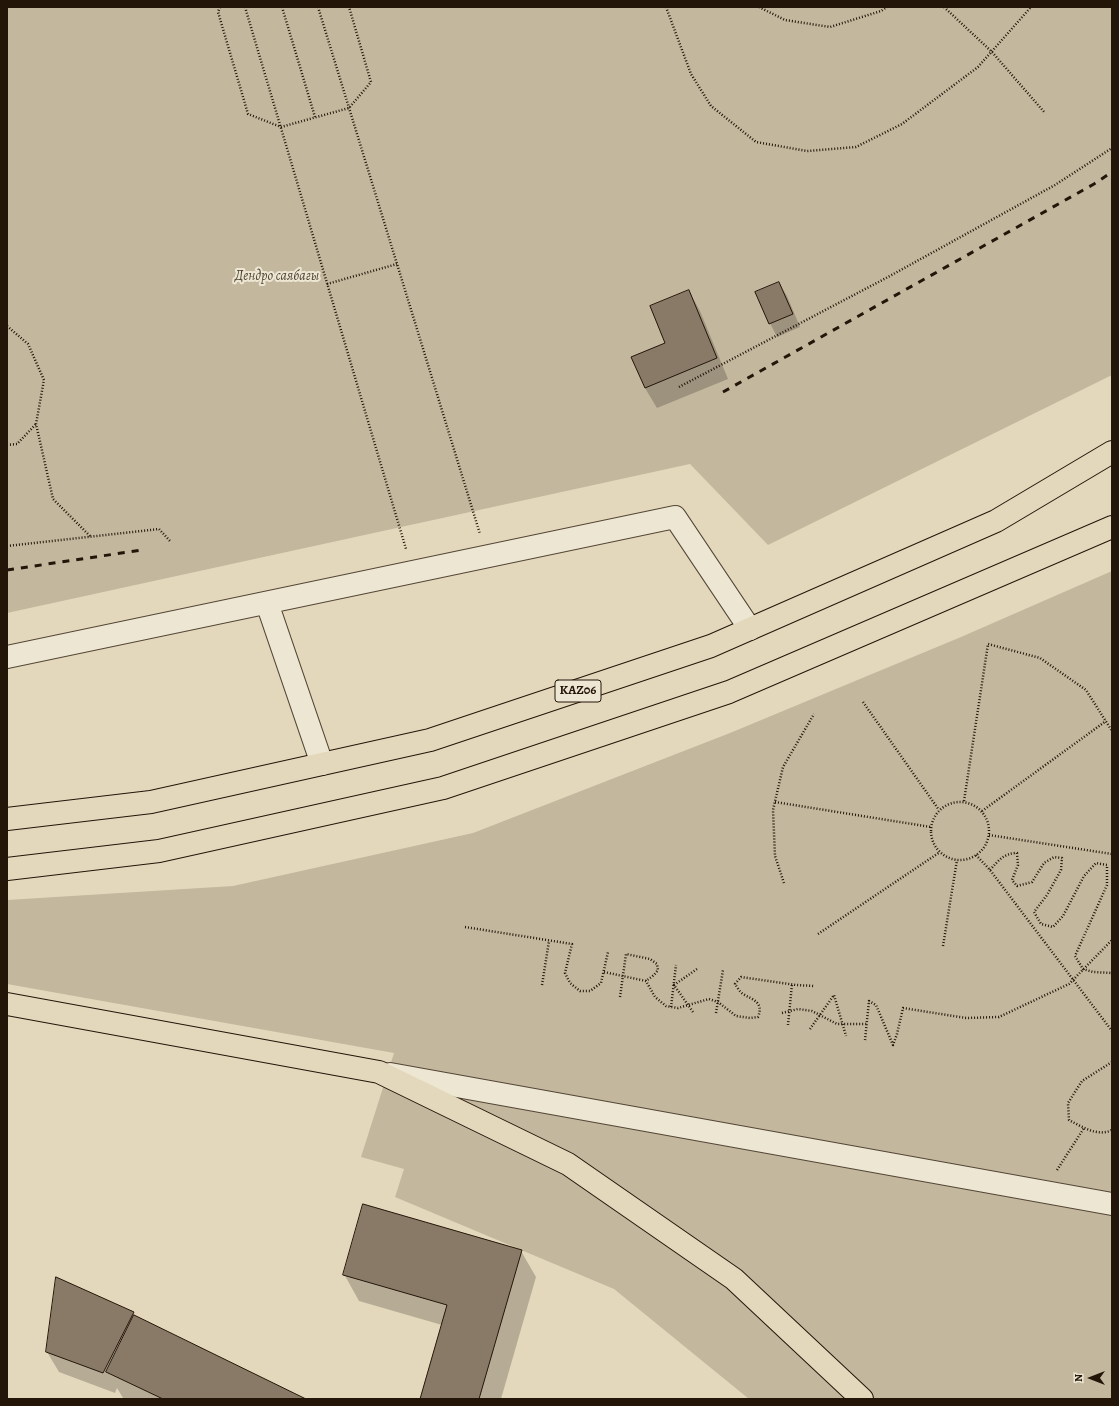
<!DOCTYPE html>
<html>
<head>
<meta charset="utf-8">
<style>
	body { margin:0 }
	#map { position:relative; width:1119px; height:1406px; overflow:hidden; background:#e4d8bc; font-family:Alegreya,serif }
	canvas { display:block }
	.frame { position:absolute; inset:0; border:8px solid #241509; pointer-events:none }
	.north { position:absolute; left:1071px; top:1358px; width:40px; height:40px; -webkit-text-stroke:3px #ede6d3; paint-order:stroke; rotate:270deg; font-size:11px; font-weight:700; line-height:16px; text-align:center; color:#241509 }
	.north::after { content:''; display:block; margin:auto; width:14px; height:18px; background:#241509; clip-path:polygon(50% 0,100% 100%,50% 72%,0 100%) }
</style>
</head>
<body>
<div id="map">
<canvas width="1119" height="1406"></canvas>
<div class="frame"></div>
<div class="north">N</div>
</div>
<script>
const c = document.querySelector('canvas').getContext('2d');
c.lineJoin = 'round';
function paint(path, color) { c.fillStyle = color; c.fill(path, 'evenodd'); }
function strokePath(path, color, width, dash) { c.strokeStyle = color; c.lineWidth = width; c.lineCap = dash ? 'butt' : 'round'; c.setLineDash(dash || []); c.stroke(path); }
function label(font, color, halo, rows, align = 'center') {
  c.font = font + ' Alegreya,serif'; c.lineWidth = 4; c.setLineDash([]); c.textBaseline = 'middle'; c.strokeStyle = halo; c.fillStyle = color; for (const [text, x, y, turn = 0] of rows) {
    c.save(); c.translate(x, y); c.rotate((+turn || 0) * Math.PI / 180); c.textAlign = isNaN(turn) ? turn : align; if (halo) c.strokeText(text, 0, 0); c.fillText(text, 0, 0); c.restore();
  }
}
paint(new Path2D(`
	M7,7H1112V375L768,545L690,464L7,613Z
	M1112,571V1399H749L614,1289L395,1197L404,1169L361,1157L394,1053L7,984V900L233,886L473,833L730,733L961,637Z`), '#c3b79e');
paint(new Path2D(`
	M779,283L787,296L800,327L777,337L770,323Z
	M689,291L700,311L728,379L657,408L645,388L667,343Z
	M521,1251L536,1277L501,1399H421L442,1325L359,1301L344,1274Z
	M133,1313L136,1317L304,1399H125L123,1398L117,1388L115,1393L59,1372L47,1352Z`), '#0003');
const building = new Path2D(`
	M779,282L793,314L769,324L755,292Z
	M689,290L717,358L645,388L631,357L665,343L650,306Z
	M363,1204L522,1250L479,1399H420L447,1305L343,1275Z
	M56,1277L134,1312L103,1373L46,1352Z
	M134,1315L306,1399H163L106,1372Z`);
paint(building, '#887a66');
strokePath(building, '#241509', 1);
const minor = new Path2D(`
	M267,603L322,764
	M7,657L675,517L750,629
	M390,1074L1112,1204`);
const major = new Path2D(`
	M7,1004L379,1072L568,1164L734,1279L862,1399`);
const highway = new Path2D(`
	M7,819L151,802L430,740L711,646L996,521L1112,452
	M7,869L159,851L443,788L729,692L1112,527`);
strokePath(minor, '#544636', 24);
strokePath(major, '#241509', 24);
strokePath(highway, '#241509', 24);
strokePath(new Path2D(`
	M220,7L218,12L248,114L281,127L349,108L371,82L349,7
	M245,7L406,549
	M282,7L315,117
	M318,7L480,534
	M666,7L691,74L711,106L756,142L807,151L856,147L902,124L978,67L1031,7
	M759,7L785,20L830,27L881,11L887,7
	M944,7L992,52L1045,113
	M327,284L397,264
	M7,326L28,344L44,380L36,424L53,499L90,536
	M679,387L888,277L1055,185L1112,148
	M7,445L17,444L36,424
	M7,546L159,529L170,541
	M863,702L939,810
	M964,801L988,644L1040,658L1086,690L1112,731
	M931 831a29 29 0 1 1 58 0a29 29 0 1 1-58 0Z
	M775,802L931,827
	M982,811L1106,721
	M989,835L1112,854
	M976,855L990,870L1112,1031
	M990,870C998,861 1004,853 1017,853L1018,865L1012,880L1017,886L1032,882L1044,863L1054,857L1062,858L1061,870L1047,895L1034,912L1041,924L1053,927L1063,916L1084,876L1096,863L1107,865V885L1075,956L1083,969L1093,972L1112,973
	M784,883L775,856L773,810L783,767L814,714
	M465,927L572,944L565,973L570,983L580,991H590L601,983L608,952
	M818,934L940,852
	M943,946L957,860
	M604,972L646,981L655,997L666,1006L678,1008L709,999L718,1002L736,1016L750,1018L758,1017C764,1002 753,1000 743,994C740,992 737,987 735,984L741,977L796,985L814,986
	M542,985L549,941
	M620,997L626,954L650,959L657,964L658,970L654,975L646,981
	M671,1007L676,965
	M693,1012L674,985L697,969
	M716,1013L723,970
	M782,1013L798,1009L812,1011L837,1024H867
	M788,1025L792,984
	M810,1029L834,995L846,1036
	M865,1040L869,1001L876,1005L893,1045L897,1034L903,1008L966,1018L999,1017L1069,984L1112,940
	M1112,1062L1082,1081L1068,1103L1069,1120C1082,1127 1098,1137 1112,1130
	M1057,1170L1084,1128`), '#241509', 2.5, [1, 2]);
strokePath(minor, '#ede6d3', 22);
strokePath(major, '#e4d8bc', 22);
strokePath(highway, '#e4d8bc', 22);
strokePath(new Path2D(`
	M723,392L1094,184L1112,172
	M7,570L142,550`), '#241509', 3, [7, 7]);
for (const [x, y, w] of [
	[578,691,46]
]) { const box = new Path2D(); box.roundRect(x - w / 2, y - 11, w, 22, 3); c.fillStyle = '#ede6d3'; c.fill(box); strokePath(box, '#241509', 1); }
label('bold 13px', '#241509', null, [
	["KАZ06",578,691]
]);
label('italic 14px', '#544636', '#ede6d3', [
	["Дендро саябағы",277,277]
]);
</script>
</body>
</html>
